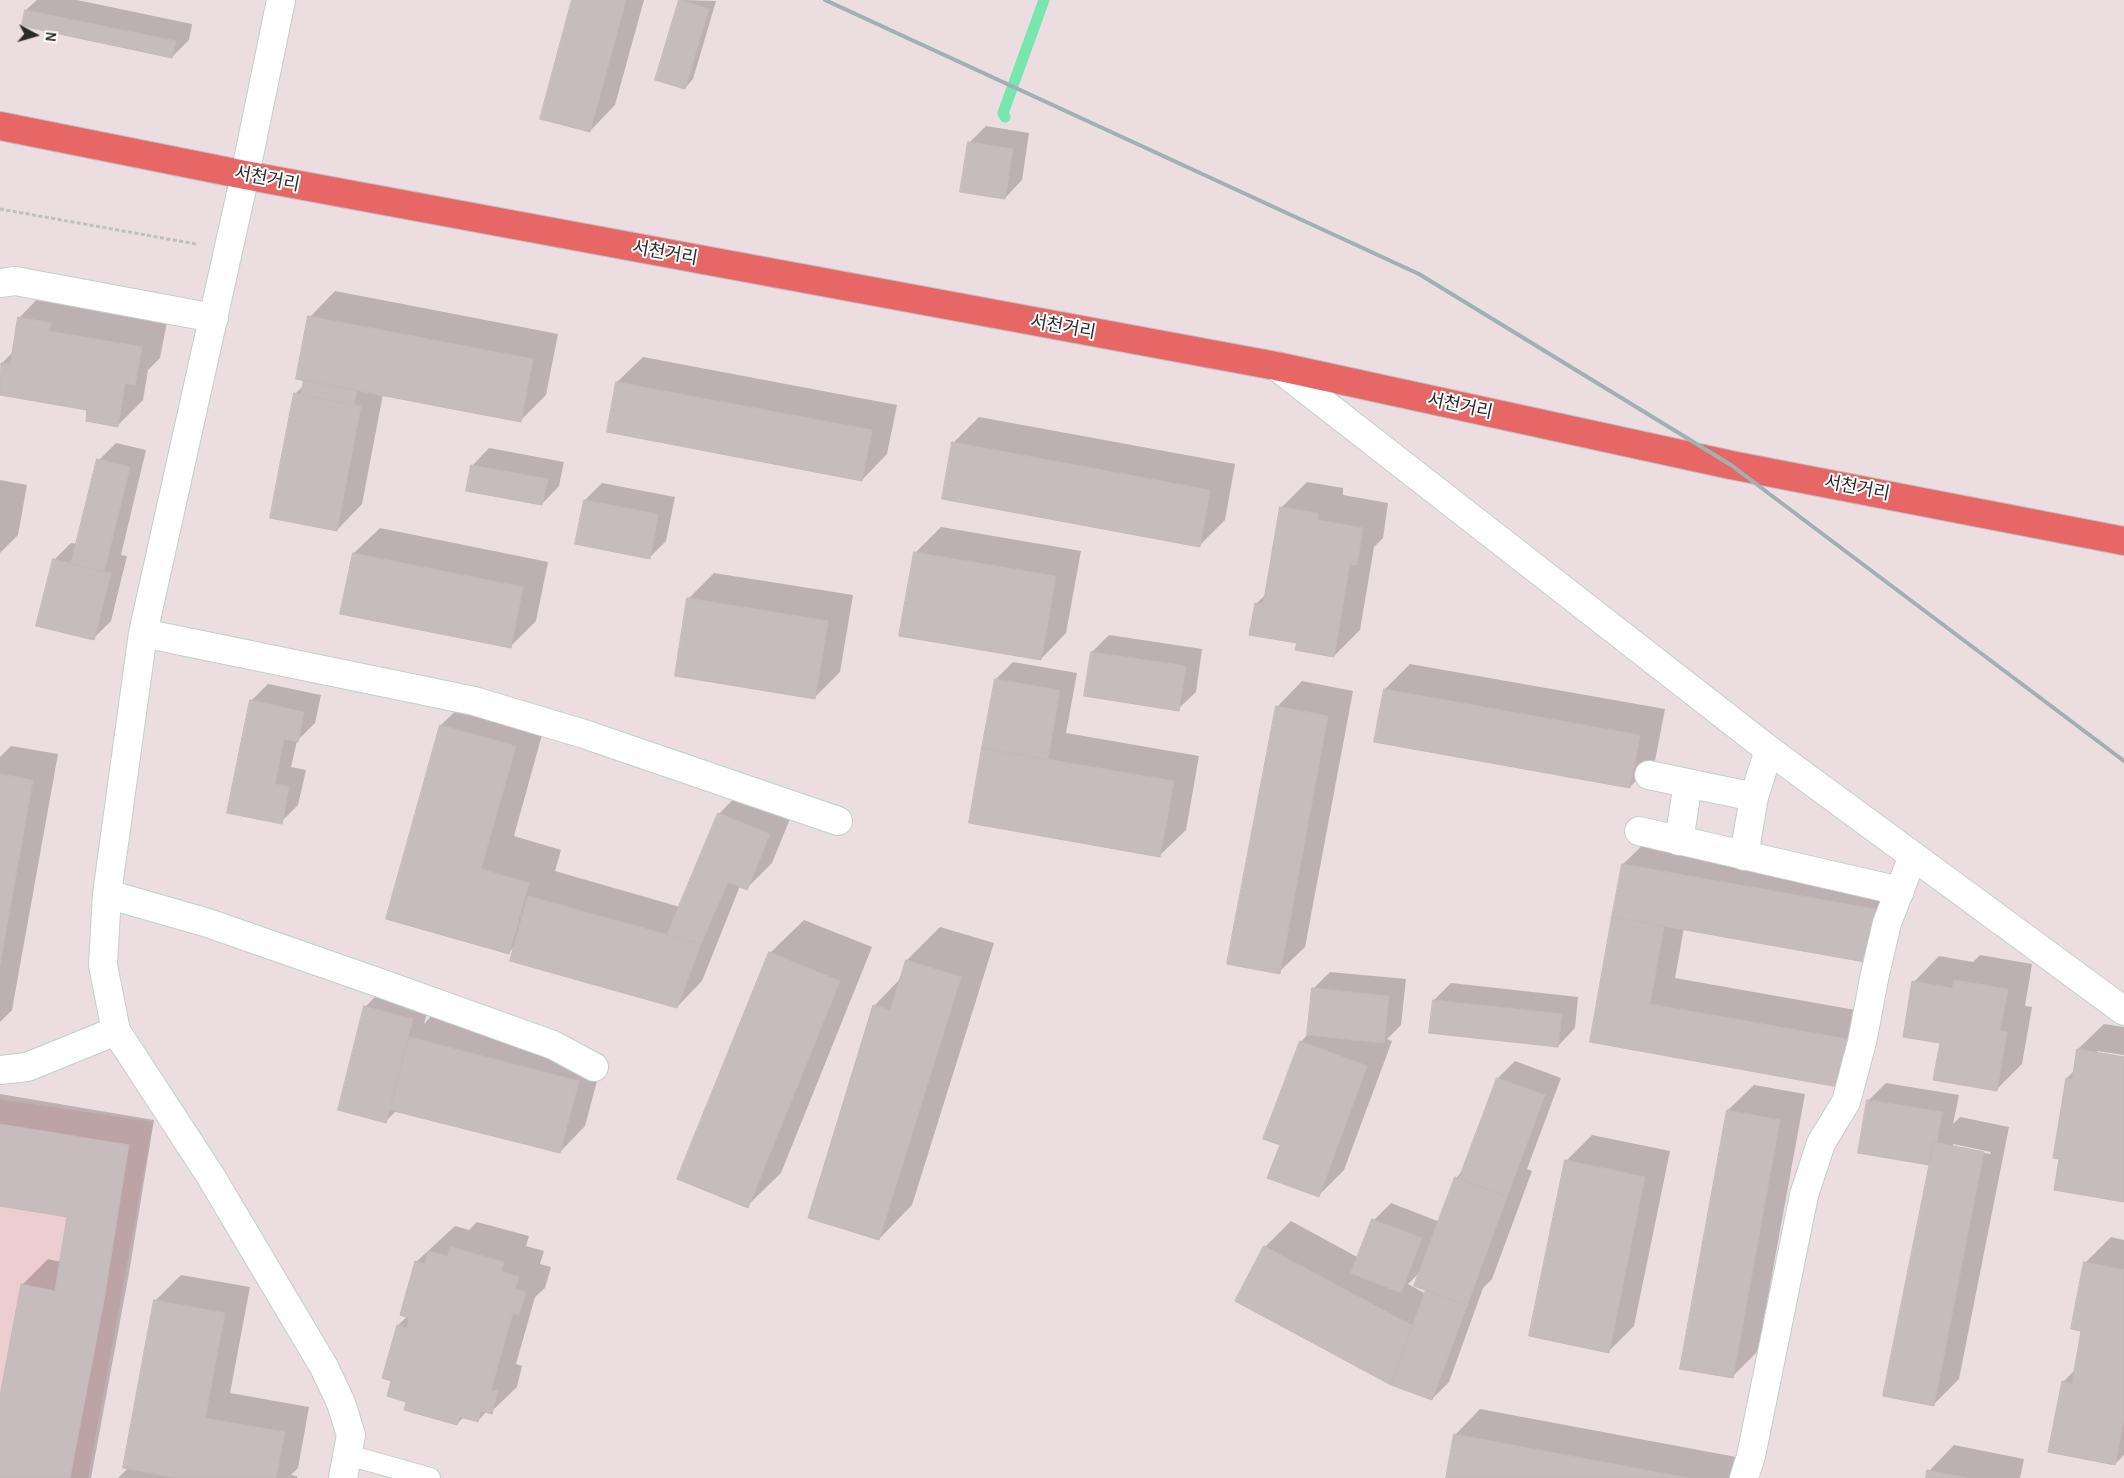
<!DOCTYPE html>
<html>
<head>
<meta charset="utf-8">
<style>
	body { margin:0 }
	#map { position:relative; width:2124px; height:1478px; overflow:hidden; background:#ebdde0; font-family:"Alegreya Sans",sans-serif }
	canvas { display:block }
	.north { position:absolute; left:10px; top:10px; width:50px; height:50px; -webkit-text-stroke:4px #fff; paint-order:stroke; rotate:96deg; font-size:14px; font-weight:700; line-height:20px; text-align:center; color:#2a2a2a }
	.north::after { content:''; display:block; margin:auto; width:18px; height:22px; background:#2a2a2a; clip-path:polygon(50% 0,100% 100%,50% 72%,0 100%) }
</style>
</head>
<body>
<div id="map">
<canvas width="2124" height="1478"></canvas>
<div class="north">N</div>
</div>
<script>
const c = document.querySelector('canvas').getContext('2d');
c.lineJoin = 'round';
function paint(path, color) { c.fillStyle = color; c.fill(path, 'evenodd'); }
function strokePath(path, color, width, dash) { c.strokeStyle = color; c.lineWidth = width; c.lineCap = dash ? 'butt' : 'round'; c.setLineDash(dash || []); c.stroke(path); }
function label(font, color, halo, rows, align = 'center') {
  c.font = font + ' "Alegreya Sans","Noto Sans KR",sans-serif'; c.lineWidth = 4; c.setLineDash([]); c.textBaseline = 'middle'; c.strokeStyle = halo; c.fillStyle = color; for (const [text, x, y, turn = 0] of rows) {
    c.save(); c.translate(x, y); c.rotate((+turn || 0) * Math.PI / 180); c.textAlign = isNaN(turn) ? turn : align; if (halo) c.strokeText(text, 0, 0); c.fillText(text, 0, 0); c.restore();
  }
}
paint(new Path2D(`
	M0,1099L153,1122L88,1478H0Z`), '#ecced0');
paint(new Path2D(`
	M37,0H77L192,24L189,40L172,57L23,25L26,10Z
	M574,0H644L615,105L590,131Z
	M681,0L716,1L693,79L685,88Z
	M986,126L1029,133L1022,180L1005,198L969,143Z
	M335,291L558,334L546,395L521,420L383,394L362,504L337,530L295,394L304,385L310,317Z
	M44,292L167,322L160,358L148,370L143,400L117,426L89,409L0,394L2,363L13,352L19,318Z
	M643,357L897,405L887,454L862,480L617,382Z
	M979,417L1235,464L1225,520L1199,546L953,443Z
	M116,443L146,450L121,555L127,556L111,621L94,638L54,560L71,543L77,544L99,460Z
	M489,448L564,462L559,486L542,504L472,466Z
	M0,480L27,485L18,535L0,553Z
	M1307,482L1343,488V495L1388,503L1383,538L1374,547L1360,630L1334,656L1298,642L1256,604L1267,593L1281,508Z
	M602,483L675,497L666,541L649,558L577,543L585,500Z
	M941,527L1081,551L1066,633L1041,659L915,553Z
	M380,528L548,562L536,621L510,647L354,553Z
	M714,573L853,595L840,672L815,697L688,599Z
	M1109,635L1202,649L1196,692L1178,709L1085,695L1092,652Z
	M1013,662L1077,673L1066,733L1199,756L1186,830L1160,855L971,822L996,679Z
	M1410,664L1665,709L1655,761L1630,787L1385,689Z
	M1302,681L1353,691L1305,947L1279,972L1277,707Z
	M268,684L321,695L315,723L297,741L291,767L306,770L298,805L281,822L251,701Z
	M475,692L548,713L514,836L561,850L555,871L680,907L719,814L744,788L794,809L772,863L746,889L740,886L702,981L677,1007L516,945L509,952L387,918L441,725Z
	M11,746L58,754L12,1010L0,1022V757Z
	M1649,839L1900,884L1890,935L1684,928L1675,978L1878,1014L1869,1061L1592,1041L1623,864Z
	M804,920L872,947L781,1173L747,1206L770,953Z
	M940,927L994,943L912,1205L879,1239L809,1217L875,1005L901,978L907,960Z
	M1980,955L2032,964L2025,1006L2032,1007L2022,1064L1996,1090L1941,1042L1914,982L1939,956L1973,962Z
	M1330,972L1406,979L1401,1025L1387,1039L1392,1041L1344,1170L1318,1196L1301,1042L1308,1034L1313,989Z
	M1451,983L1578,997L1575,1028L1558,1046L1430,1032L1434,1000Z
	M383,989L430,1002L424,1024L435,1012L604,1055L585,1126L560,1152L397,1110L386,1121L365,1007Z
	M2104,1024L2124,1027V1055L2097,1051V1054L2124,1058V1200L2060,1158L2067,1078L2075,1070L2078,1049Z
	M1515,1061L1561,1078L1527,1169L1532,1171L1492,1279L1483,1288L1449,1382L1432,1399L1237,1300L1265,1247L1291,1221L1359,1258L1374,1220L1391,1203L1440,1222L1456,1178L1464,1169L1498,1078ZM1421,1271L1427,1290L1426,1294L1408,1284Z
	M1886,1083L1959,1095L1953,1124L1960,1117L2009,1127L1959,1379L1933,1405L1931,1164L1860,1152L1869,1100ZM1953,1144L1991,1152L1990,1154L1953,1147Z
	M1754,1085L1805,1094L1758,1351L1732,1377L1728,1110Z
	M0,1094L154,1120L129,1273L91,1478H0V1403L22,1285L48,1259L61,1262L69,1216L0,1205Z
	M1592,1135L1670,1151L1634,1326L1608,1352L1566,1161Z
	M477,1222L529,1236L526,1246L544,1251L540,1264L551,1267L545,1288L535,1297L516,1364L522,1366L517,1387L491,1412L487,1411L478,1421L464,1417L457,1424L407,1401L393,1380L398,1325L408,1316L416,1262L455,1226L469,1230Z
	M2111,1237L2124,1240V1455L2115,1464L2063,1382L2076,1369L2083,1330L2085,1263Z
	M181,1275L250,1287L230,1393L309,1407L298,1468L291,1475L297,1476V1478H118L128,1468L155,1301Z
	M1480,1409L1736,1457L1732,1478H1447L1455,1435Z
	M1954,1445L2024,1459L2020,1478H1927L1929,1471Z`), '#0003');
strokePath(new Path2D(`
	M1005,117L1003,113L1044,0`), '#77e6af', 11);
const building = new Path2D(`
	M572,0H626L590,132L540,119Z
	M679,0L709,9L685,89L655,80Z
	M25,10L176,41L172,58L22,26Z
	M968,142L1013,149L1005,199L960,192Z
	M308,316L533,359L521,422L296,379Z
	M18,317L51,323L49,331L142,347L135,385L125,383L118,427L86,421L87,410L0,395L1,363L10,364Z
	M304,380L357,390L354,405L301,395Z
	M616,382L872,430L862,481L607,432Z
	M294,393L361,406L337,531L270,518Z
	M952,442L1210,490L1200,547L942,499Z
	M97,459L130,467L104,572L71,564Z
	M471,465L548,479L542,505L466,491Z
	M584,500L658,514L650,559L575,544Z
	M1280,507L1318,513V520L1363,528L1357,565L1350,564L1334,657L1295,650L1297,643L1249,635L1255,603L1263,604Z
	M914,552L1056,576L1041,660L899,636Z
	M353,553L523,587L511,648L340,614Z
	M53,559L111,573L94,640L36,626Z
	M687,598L828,621L815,699L675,676Z
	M1091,652L1186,666L1179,711L1084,696Z
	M995,679L1060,690L1048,760L982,748Z
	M1384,689L1640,735L1630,788L1374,742Z
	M250,700L304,712L298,742L284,739L275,784L289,787L282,824L227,813Z
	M1276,706L1328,716L1280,974L1227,964Z
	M440,725L516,746L481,869L529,883L509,954L386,919Z
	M982,748L1174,781L1160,857L969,823Z
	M0,774L33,780L0,965Z
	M718,813L770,834L747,890L728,882L701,944L667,935Z
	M1622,864L1875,909L1865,962L1612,917Z
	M528,896L701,944L677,1008L510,961Z
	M1612,917L1664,926L1650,1004L1853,1040L1844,1088L1590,1042Z
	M769,952L840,981L748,1208L677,1179Z
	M906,960L961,977L879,1240L808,1218L873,1005L890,1010Z
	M1954,980L2008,989L2000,1031L2007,1032L1997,1091L1933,1080L1940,1043L1903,1037L1912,981L1952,988Z
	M1312,988L1389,996L1384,1043L1307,1035Z
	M1433,1000L1562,1014L1558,1047L1429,1033Z
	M364,1006L413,1019L386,1123L338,1110Z
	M409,1037L579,1081L560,1153L390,1110Z
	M1300,1041L1367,1066L1319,1197L1267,1178L1280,1145L1263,1139Z
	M2077,1049L2124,1057V1202L2054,1190L2059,1159L2053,1158L2066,1078L2072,1079Z
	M1497,1078L1545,1095L1507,1197L1459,1179Z
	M1867,1100L1942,1112L1937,1142H1934L1929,1165L1858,1153Z
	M1727,1110L1780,1120L1733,1378L1680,1369Z
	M0,1124L129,1145L104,1300L70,1478H0V1396L21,1284L55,1291L67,1217L0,1206Z
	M1934,1142L1984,1152L1934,1406L1883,1396Z
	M1565,1160L1645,1177L1609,1353L1529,1336Z
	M1455,1177L1507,1197L1467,1306L1414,1286Z
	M1372,1219L1422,1238L1401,1293L1351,1273Z
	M1264,1246L1413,1326L1391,1385L1235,1301Z
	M450,1247L504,1262L501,1271L519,1277L515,1289L526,1292L519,1315L513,1313L491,1390L498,1391L492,1414L481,1411L478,1422L460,1417L457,1425L404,1410L406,1402L387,1396L391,1381L382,1378L397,1325L407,1328L409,1318L400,1315L415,1261L425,1264L428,1251L447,1256Z
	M2084,1262L2124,1270V1420L2115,1465L2048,1452L2062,1381L2072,1383L2081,1331L2071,1329Z
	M1426,1290L1467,1306L1432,1400L1391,1385Z
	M154,1300L225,1313L205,1418L285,1432L276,1478H178L123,1468Z
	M1454,1434L1688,1478H1446Z
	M1927,1470L1967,1478H1926Z`);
paint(building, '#c7bcbd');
strokePath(building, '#c6b7b9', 1);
const lane = new Path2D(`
	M348,1455L430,1478`);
const street = new Path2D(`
	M245,175L143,633L107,894L103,965L116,1031L210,1175L324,1367L341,1403L351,1435L343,1478
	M0,283L15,281L214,318
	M1276,366L1769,750L2124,1011
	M143,633L474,701L584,734L838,821
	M1649,775L1754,797
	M1639,831L1900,891
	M1679,841L1688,783
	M1744,856L1754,797L1769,750
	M107,894L208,923L380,983L553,1045L594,1067
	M0,1070L27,1067L116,1031
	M1744,1478L1751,1456L1804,1195L1821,1143L1846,1102L1862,1042L1875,974L1887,923L1913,856`);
const secondary = new Path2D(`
	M245,175L281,0`);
const primary = new Path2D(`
	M0,126L245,175L1276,366L1731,465L2124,541`);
strokePath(lane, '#c1cfd0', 22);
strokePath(street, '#c1cfd0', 30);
strokePath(secondary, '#c1cfd0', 30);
strokePath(primary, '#bfbfbf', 30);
strokePath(new Path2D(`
	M0,209L196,244`), '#bfbfbf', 3, [4, 2.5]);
strokePath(lane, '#fff', 20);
strokePath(street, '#fff', 28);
strokePath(secondary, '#fff', 28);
strokePath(primary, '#e76766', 28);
strokePath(new Path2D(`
	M825,0L1419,274L1731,465L2124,761`), '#a0b1b3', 4);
label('18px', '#2a2a2a', '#fff', [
	["서천거리",267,179,11],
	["서천거리",665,253,10],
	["서천거리",1063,327,10],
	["서천거리",1460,406,12],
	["서천거리",1857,488,11]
]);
</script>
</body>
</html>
